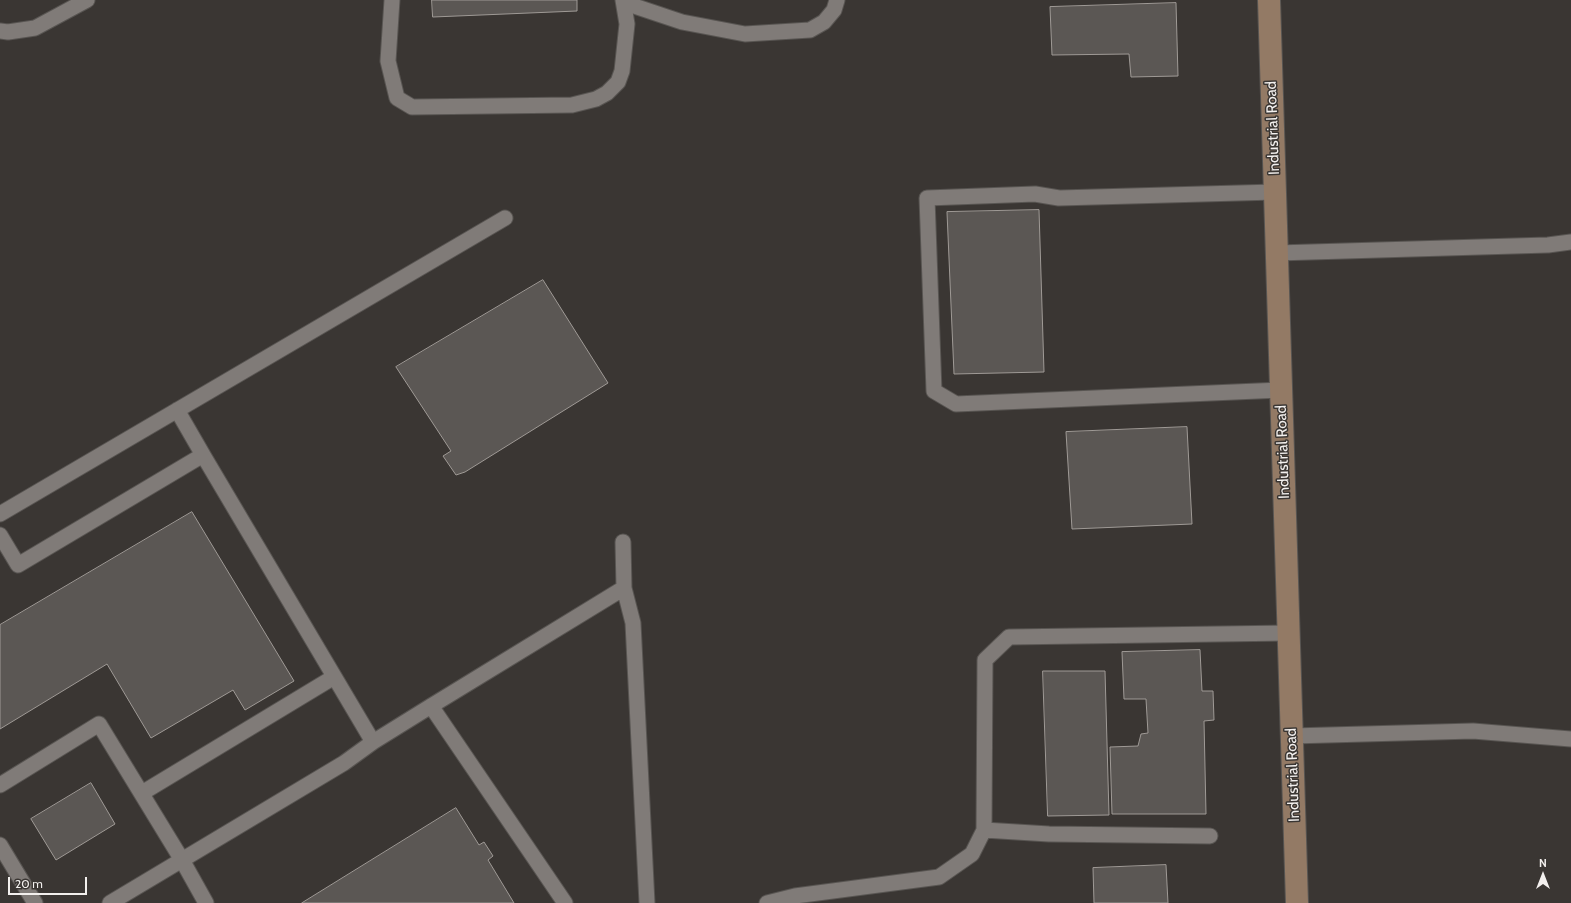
<!DOCTYPE html>
<html>
<head>
<meta charset="utf-8">
<style>
	body { margin:0 }
	#map { position:relative; width:1571px; height:903px; overflow:hidden; background:#3a3633; font-family:Cabin,sans-serif }
	canvas { display:block }
	.north { position:absolute; left:1523px; top:855px; width:40px; height:40px; -webkit-text-stroke:3px #3a3633; paint-order:stroke; rotate:0deg; font-size:11px; font-weight:700; line-height:16px; text-align:center; color:#f3f0ee }
	.north::after { content:''; display:block; margin:auto; width:14px; height:18px; background:#f3f0ee; clip-path:polygon(50% 0,100% 100%,50% 72%,0 100%) }
	.scale { position:absolute; left:8px; top:877px; width:79px; height:18px; box-sizing:border-box; border:2px solid #f3f0ee; border-top:0; padding-left:5px; font-size:12px; line-height:14px; white-space:nowrap; color:#f3f0ee; -webkit-text-stroke:3px #3a3633; paint-order:stroke }
</style>
</head>
<body>
<div id="map">
<canvas width="1571" height="903"></canvas>
<div class="north">N</div>
<div class="scale">20 m</div>
</div>
<script>
const c = document.querySelector('canvas').getContext('2d');
c.lineJoin = 'round';
function paint(path, color) { c.fillStyle = color; c.fill(path, 'evenodd'); }
function strokePath(path, color, width, dash) { c.strokeStyle = color; c.lineWidth = width; c.lineCap = dash ? 'butt' : 'round'; c.setLineDash(dash || []); c.stroke(path); }
function label(font, color, halo, rows, align = 'center') {
  c.font = font + ' Cabin,sans-serif'; c.lineWidth = 3; c.setLineDash([]); c.textBaseline = 'middle'; c.strokeStyle = halo; c.fillStyle = color; for (const [text, x, y, turn = 0] of rows) {
    c.save(); c.translate(x, y); c.rotate((+turn || 0) * Math.PI / 180); c.textAlign = isNaN(turn) ? turn : align; if (halo) c.strokeText(text, 0, 0); c.fillText(text, 0, 0); c.restore();
  }
}
const building = new Path2D(`
	M432,0H577V11L433,17Z
	M1176,3L1178,76L1131,77L1129,54L1052,55L1050,7Z
	M1039,210L1044,372L954,374L947,212Z
	M543,280L608,383L465,472L456,475L443,456L451,451L396,367Z
	M1187,427L1192,524L1072,529L1066,432Z
	M192,512L294,681L245,710L233,690L151,738L107,664L0,729V625Z
	M1200,650L1202,691H1213L1214,720L1204,721L1206,814H1112L1110,747L1138,746L1141,734L1148,733L1146,699H1124L1122,652Z
	M1043,671H1105L1109,815L1048,816Z
	M91,783L115,824L56,860L31,819Z
	M456,808L479,845L484,842L493,856L488,860L514,903H302Z
	M1166,865L1168,903H1094L1093,868Z`);
paint(building, '#5b5754');
strokePath(building, '#9f9a96', 1);
const lane = new Path2D(`
	M392,0L388,61L397,98L412,107L572,105L596,99L607,93L618,82L622,71L627,24L623,0
	M627,0L634,6L682,22L745,34L810,30L824,22L834,10L837,0
	M0,31L8,32L35,28L87,0
	M1275,192L1059,198L1035,194L927,198L934,391L956,404L1281,390
	M1277,253L1548,245L1571,242
	M203,455L373,742
	M0,514L505,218
	M0,535L18,565L203,455L177,410
	M623,542L624,588L633,623L647,903
	M431,706L565,903
	M1292,736L1473,731L1571,739
	M0,785L99,724L182,860L206,903
	M142,793L334,677
	M1210,836L1049,834L984,830L985,660L1009,637L1289,633
	M0,845L35,903
	M110,903L344,763L373,742L431,706L624,588
	M767,903L795,896L939,877L972,854L984,830`);
const secondary = new Path2D(`
	M1269,0L1297,903`);
strokePath(lane, '#585552', 17);
strokePath(secondary, '#585552', 24);
strokePath(lane, '#807b78', 15);
strokePath(secondary, '#937a65', 22);
label('15px', '#f3f0ee', '#3a3633', [
	["Industrial Road",1273,128,-92],
	["Industrial Road",1283,452,-92],
	["Industrial Road",1293,775,-92]
]);
</script>
</body>
</html>
